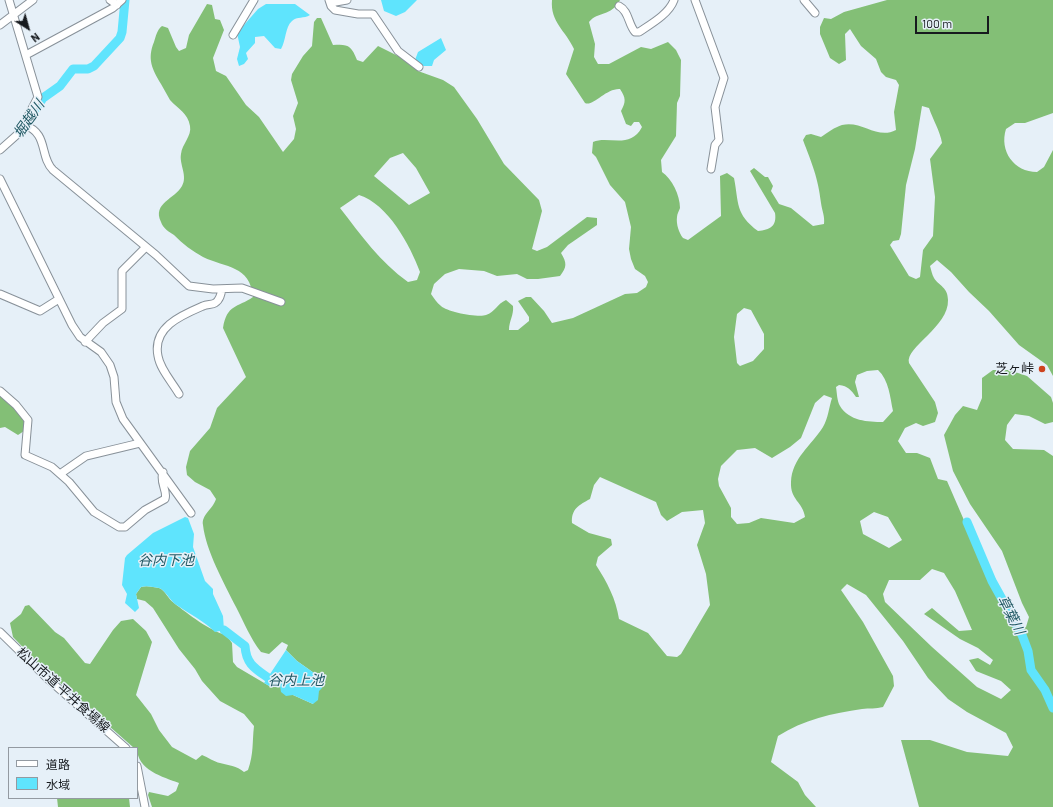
<!DOCTYPE html>
<html>
<head>
<meta charset="utf-8">
<style>
	body { margin:0 }
	#map { position:relative; width:1053px; height:807px; overflow:hidden; background:#e6f0f8; font-family:Barlow,"Noto Sans JP",sans-serif }
	canvas { display:block }
	.legend { position:absolute; left:8px; top:747px; width:130px; height:52px; box-sizing:border-box; background:#e6f0f8; border:1px solid #939aa1; margin:0; padding:5px 7px; list-style:none; font-size:12px; color:#171a1e }
	.legend li { display:flex; align-items:center; gap:8px; height:20px }
	.legend b { width:20px; border:1px solid #939aa1 }
	.north { position:absolute; left:8px; top:8px; width:40px; height:40px; -webkit-text-stroke:3px #e6f0f8; paint-order:stroke; rotate:143deg; font-size:11px; font-weight:700; line-height:16px; text-align:center; color:#171a1e }
	.north::after { content:''; display:block; margin:auto; width:14px; height:18px; background:#171a1e; clip-path:polygon(50% 0,100% 100%,50% 72%,0 100%) }
	.scale { position:absolute; left:915px; top:16px; width:74px; height:18px; box-sizing:border-box; border:2px solid #171a1e; border-top:0; padding-left:5px; font-size:12px; line-height:14px; white-space:nowrap; color:#171a1e; -webkit-text-stroke:3px #e6f0f8; paint-order:stroke }
</style>
</head>
<body>
<div id="map">
<canvas width="1053" height="807"></canvas>
<ul class="legend">
<li><b style="height:5px;background:#fff"></b>道路</li>
<li><b style="height:11px;background:#5fe4fd"></b>水域</li>
</ul>
<div class="north">N</div>
<div class="scale">100 m</div>
</div>
<script>
const c = document.querySelector('canvas').getContext('2d');
c.lineJoin = 'round';
function paint(path, color) { c.fillStyle = color; c.fill(path, 'evenodd'); }
function strokePath(path, color, width, dash) { c.strokeStyle = color; c.lineWidth = width; c.lineCap = dash ? 'butt' : 'round'; c.setLineDash(dash || []); c.stroke(path); }
function label(font, color, halo, rows, align = 'center') {
  c.font = font + ' Barlow,"Noto Sans JP",sans-serif'; c.lineWidth = 3; c.setLineDash([]); c.textBaseline = 'middle'; c.strokeStyle = halo; c.fillStyle = color; for (const [text, x, y, turn = 0] of rows) {
    c.save(); c.translate(x, y); c.rotate((+turn || 0) * Math.PI / 180); c.textAlign = isNaN(turn) ? turn : align; if (halo) c.strokeText(text, 0, 0); c.fillText(text, 0, 0); c.restore();
  }
}
paint(new Path2D(`
	M552,0H620C611,17 598,11 589,22L595,44L594,57L598,64H609L641,47L651,49L668,42L676,50L681,60L680,96L677,103L676,136L661,160L662,172C672,179 680,195 680,208C679,211 677,214 677,217C676,224 679,233 683,238L688,240L721,216L720,176L727,173L734,178C739,203 735,214 758,231C770,230 777,226 775,213L750,171L754,168L765,177H768L773,186L771,191L779,204L791,208L813,226L824,224C825,216 822,211 821,203C818,177 812,164 803,140L806,135L811,134L821,137C827,133 835,127 842,125C862,120 877,140 896,130L894,112L899,85L896,80L886,77L881,72L876,59L861,46L850,29L845,34L846,60L839,64L830,58L820,34V27L824,18L831,19L844,12L887,0H1053V113L1025,123H1015L1006,129C999,151 1014,172 1037,172L1044,167L1053,150V376L1047,365L1019,345L989,311L969,292L951,272L937,260L930,266C931,269 932,275 934,278C939,286 948,287 948,300C949,327 905,347 909,363L935,402L938,413L935,422L923,426L916,423L905,428L898,441L906,453H917L930,458L938,479L947,481L986,571L1014,626L1026,627L1029,617L1022,603L1002,551L970,504L953,471L944,435L955,415L963,406L977,410L982,398V378L993,370H1009L1027,376L1051,397L1053,403V422L1045,424L1029,416L1015,414L1007,425L1005,440L1013,449L1044,450L1053,456V807H919L901,740H930L967,752L1008,756L1013,747L1006,733L967,712L948,699L928,678L903,641L866,595L847,584L841,590L863,622L893,676L894,686L883,707C876,709 869,708 862,709C833,713 803,720 778,736L771,762L798,782L805,795L816,807H152L148,795L149,792L168,796L176,791L179,783C163,777 137,770 137,748H134L42,667L13,637L10,623L21,614L25,606L29,605L55,632L64,638L85,663L90,664L113,630L121,621L133,619L146,631L152,642L136,695L151,714L159,730L172,747L196,760L202,755C208,757 214,762 220,763C228,765 237,766 244,772L248,770C254,753 252,743 254,726L244,714L220,701L202,681L195,669L179,649L153,608L145,601L137,599L136,594L141,587C146,585 154,587 159,588C165,590 169,600 174,603C188,614 210,631 226,635L232,643L233,662L237,667L271,687L280,686L293,695L313,704L315,678L314,673L297,661L286,650L288,645L282,642L269,654L261,652C250,638 244,622 236,607C224,583 206,551 203,525C201,515 213,509 216,499L210,490L195,482L187,475L186,467L190,451L210,428L217,408L246,377L223,328C227,304 237,308 253,297C250,265 226,268 203,257C192,251 183,244 174,235C169,232 163,228 161,222C152,203 175,199 182,186C188,176 179,164 181,154C182,144 192,136 190,126C188,113 178,109 170,100C167,95 164,89 161,84C152,69 147,59 154,42C156,36 157,30 162,26L168,28L176,47L179,51L186,48L189,35L207,4L212,5L215,19L220,20L224,30L213,58L216,71L226,76L246,105L259,117L283,152L294,139L296,129L293,116L298,103L291,80L292,74L303,56L312,46L314,22L317,18H321L333,45C348,44 351,45 357,60L363,62L378,46L410,62L418,71L443,80L454,87L477,119L504,164L539,200L542,211L532,249L537,251L547,247L587,217L597,218V225L568,245L561,253C567,263 567,267 560,276L538,279H527L517,274L497,276L484,271L459,269L445,274L434,284L431,294C434,298 437,303 441,306C447,312 479,318 486,315C495,312 497,304 506,300L513,306C514,315 509,321 509,330H518L529,321V317L518,301L526,297H531L544,311L552,323L573,318L625,294L637,293L646,287L648,282L645,276L635,269L631,259L629,249L631,227L625,202L610,185L596,157L592,153L593,142C608,135 630,150 642,127L639,122H634L631,126L626,124L621,111C626,102 626,98 620,89C606,88 593,107 585,103L566,74L574,49C566,31 550,22 552,0ZM922,106L929,108C933,120 940,131 942,143L930,159L935,197L933,236L923,250L920,277L916,279L909,276L890,245L893,241L899,240L901,234L906,185L915,149ZM403,153L416,168L430,193L409,205L374,176L390,158ZM359,195C388,204 410,245 420,272L417,280L408,282C380,262 361,235 340,208ZM744,308L751,310L764,334V349L753,361L740,366L737,363L734,337L737,314ZM878,370C889,380 890,397 893,411L883,422C868,422 849,421 840,406C837,401 837,393 836,387L839,385C848,386 851,390 856,397H859L855,382L857,375L867,371ZM824,395L832,398C829,407 828,419 823,427C811,446 792,458 791,482C790,500 803,502 805,517L794,523L761,518L749,523L737,524L731,517V508L719,486L718,479L721,466L737,450L755,448L772,458L790,447L801,438L815,403ZM600,477L656,502L661,515L667,521L682,512L703,510L705,523L697,545L706,574L710,605L681,654L677,657L667,656L648,633L619,619C616,599 607,582 596,565L598,557L612,545L611,539L589,533L572,523C571,509 579,505 590,499L594,485ZM874,512L888,517L902,540L889,548L863,534L860,521ZM932,569L944,573L955,591L972,630L959,631L932,608L924,614L960,639L978,648L993,660L990,665L978,658L969,660L976,671L1001,681L1011,690L1001,699L977,687L932,647L885,602L883,594L889,580H920Z
	M0,393L24,417V431L18,435L5,427L0,428Z
	M57,798H129L130,807H58Z`), '#83bf76');
paint(new Path2D(`
	M381,0H417L405,12L396,16L384,11Z
	M266,4H295L310,15C304,19 297,16 292,21C285,27 286,41 281,49L275,48L264,36L255,37V43L246,53L248,59L244,64L239,66L237,59L240,47L237,33L258,9Z
	M441,38L446,50L434,60L432,66H420L415,60L418,52Z
	M185,517L188,518L194,534L193,547L205,581L213,589V594L223,616L224,630L215,632C204,621 188,613 175,604C170,600 165,590 159,588C154,587 146,585 141,587L136,594L139,608L135,612L125,603L127,594L122,585L125,558L127,555L153,533Z
	M286,650L297,661L314,673L315,678L320,680L322,688L319,691L318,700L313,704L293,695L286,696L281,692L280,686L271,687L264,683Z`), '#5fe4fd');
strokePath(new Path2D(`
	M33,113L43,98L60,86L73,69H88L94,66L120,38L122,32L125,0
	M967,522L992,581L1022,635L1028,651L1031,670L1045,690L1053,708
	M224,630L245,646C246,663 254,668 267,677`), '#5fe4fd', 9);
const minor = new Path2D(`
	M110,0L117,5
	M329,0L331,6L335,10L358,14H373L398,51L419,67
	M695,0L724,78L715,107L719,140L715,145L711,169
	M804,0L815,13
	M330,3L347,0
	M619,6C629,11 628,24 635,32H639C651,24 669,14 674,0
	M0,25L33,0
	M233,35L254,0
	M26,55L113,8L122,0
	M24,125C49,133 39,156 53,170L156,255L189,286L213,289L242,288L281,302
	M0,150L19,133L38,97L9,0
	M0,179L72,325L80,337L101,352L110,365L114,377L116,402L123,419L191,513
	M0,294L40,311L59,299
	M85,342L103,323L122,309V271L146,247
	M0,391L16,405L28,420L25,455L52,467L69,482L94,512L119,527H125L145,510L165,499C168,491 159,482 163,472
	M179,394C172,382 160,369 158,356C152,327 182,315 203,306C207,304 212,305 215,303C220,300 221,294 222,289
	M60,474L86,456L140,443
	M0,632L49,680L126,748
	M137,766L145,807`);
strokePath(minor, '#889199', 9);
strokePath(minor, '#fff', 7);
for (const [x, y, r, color] of [
	[1042,369,4,"#cd431e"]
]) { const dot = new Path2D(); dot.arc(x, y, r, 0, 2 * Math.PI); c.fillStyle = color; c.fill(dot); strokePath(dot, '#e6f0f8', 1.5); }
label('13px', '#171a1e', '#e6f0f8', [
	["芝ヶ峠",1034,369]
], 'right');
label('13px', '#171a1e', '#e6f0f8', [
	["松山市道 平井食場線",63,690,42]
]);
label('italic 14px', '#215964', '#e6f0f8', [
	["堀越川",29,119,-55],
	["谷内下池",166,560],
	["草葉川",1011,615,63],
	["谷内上池",296,680]
]);
</script>
</body>
</html>
